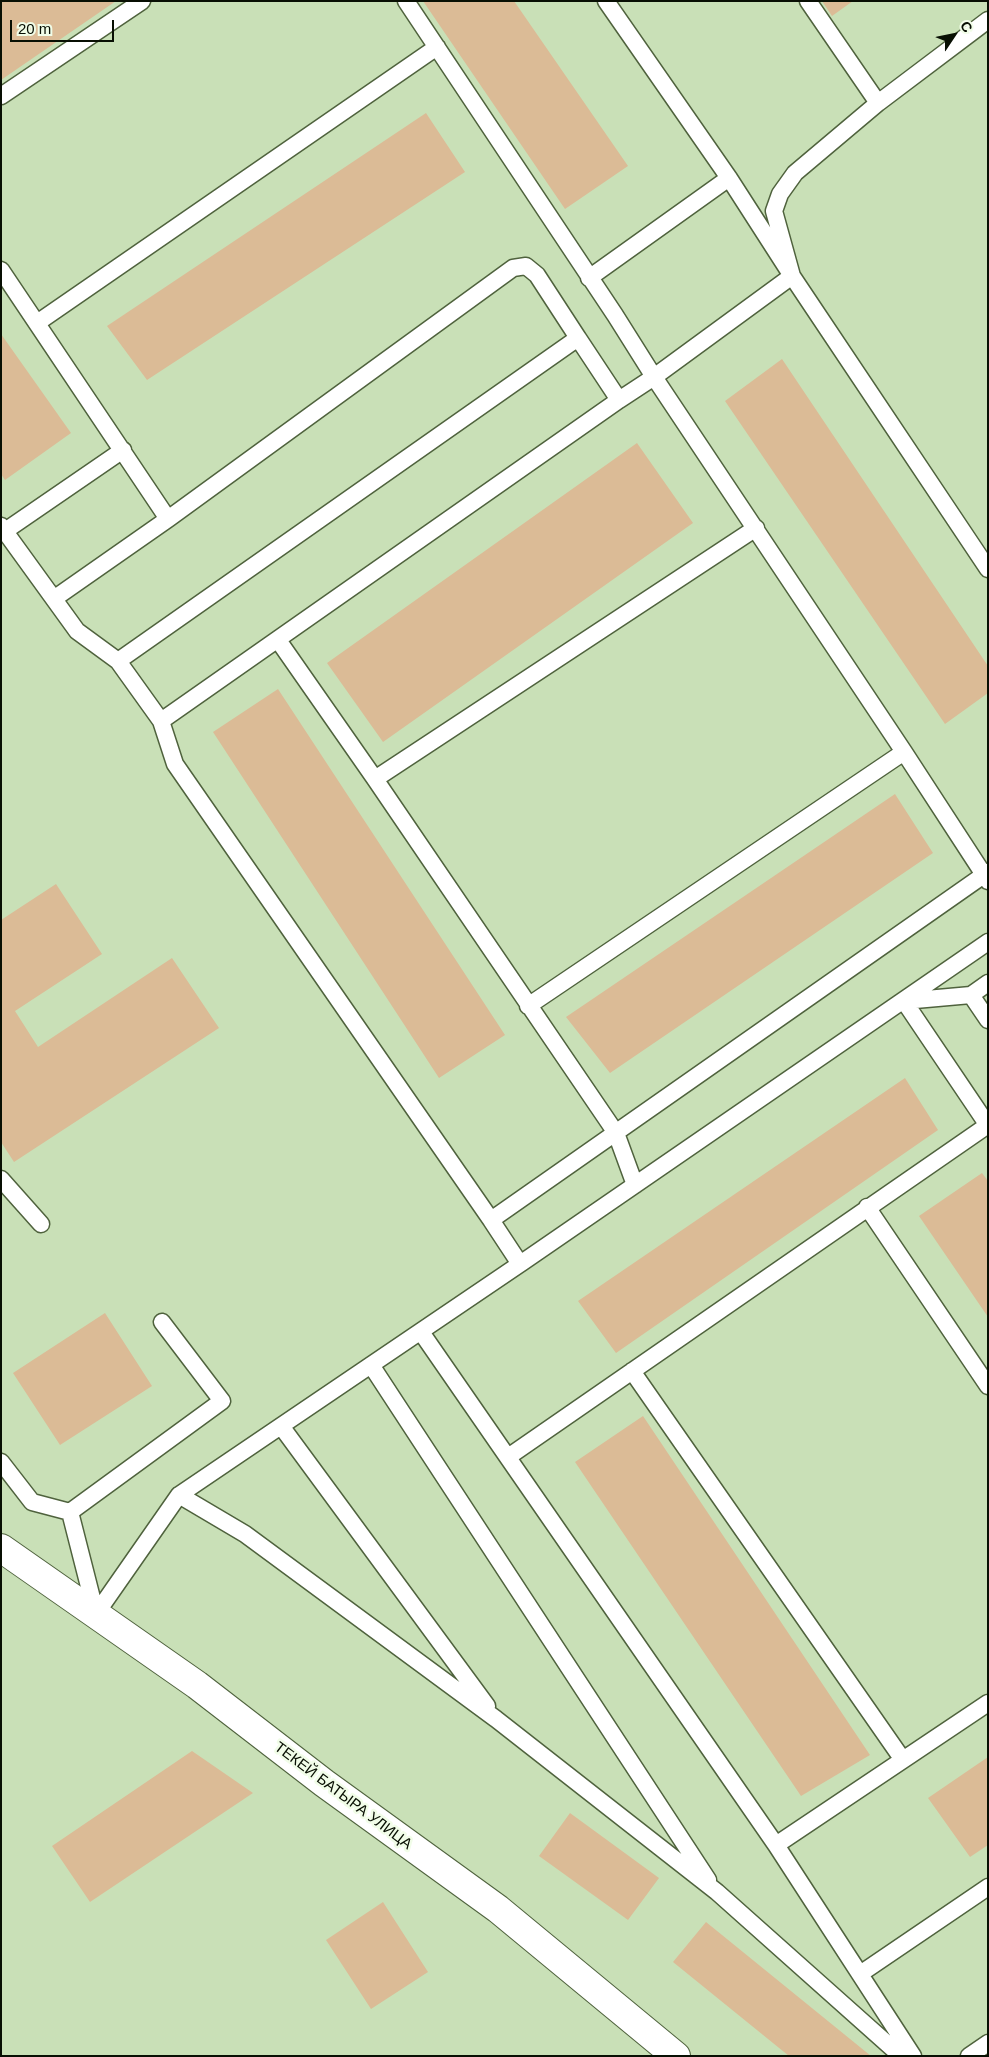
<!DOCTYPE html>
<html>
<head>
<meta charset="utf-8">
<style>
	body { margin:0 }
	#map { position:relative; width:989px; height:2057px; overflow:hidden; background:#c9e0b7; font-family:Helvetica,sans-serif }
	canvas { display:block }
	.frame { position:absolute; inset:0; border:2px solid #080f03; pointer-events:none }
	.north { position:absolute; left:929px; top:10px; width:50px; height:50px; -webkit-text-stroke:4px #f1fde8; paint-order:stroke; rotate:56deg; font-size:14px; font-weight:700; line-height:20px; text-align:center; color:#080f03 }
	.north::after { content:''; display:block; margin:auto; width:18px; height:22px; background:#080f03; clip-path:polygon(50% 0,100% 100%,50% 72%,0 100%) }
	.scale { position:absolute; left:10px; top:20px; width:104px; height:22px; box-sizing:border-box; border:2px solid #080f03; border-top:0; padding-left:6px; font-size:15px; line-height:18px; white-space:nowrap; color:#080f03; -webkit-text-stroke:4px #f1fde8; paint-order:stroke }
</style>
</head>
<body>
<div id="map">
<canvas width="989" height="2057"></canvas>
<div class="frame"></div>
<div class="north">С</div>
<div class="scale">20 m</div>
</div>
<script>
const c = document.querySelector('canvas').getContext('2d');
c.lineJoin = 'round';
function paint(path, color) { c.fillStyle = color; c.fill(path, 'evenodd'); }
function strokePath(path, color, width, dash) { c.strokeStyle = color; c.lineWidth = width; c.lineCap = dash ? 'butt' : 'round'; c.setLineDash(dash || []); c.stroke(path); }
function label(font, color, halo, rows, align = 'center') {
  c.font = font + ' Helvetica,sans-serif'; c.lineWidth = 5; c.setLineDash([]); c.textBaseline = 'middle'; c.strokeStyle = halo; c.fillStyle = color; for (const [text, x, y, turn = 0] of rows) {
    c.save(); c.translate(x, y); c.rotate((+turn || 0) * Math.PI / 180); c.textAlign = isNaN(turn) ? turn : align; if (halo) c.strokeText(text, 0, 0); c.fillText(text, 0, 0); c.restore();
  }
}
paint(new Path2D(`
	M1,1H116L1,80Z
	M423,1H514L628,166L565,209Z
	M822,1H853L832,16Z
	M426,113L465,172L147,380L107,326Z
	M1,334L71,433L5,480L1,474Z
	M782,359L988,666V693L945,724L725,401Z
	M637,443L693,523L383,742L327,663Z
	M278,689L505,1035L439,1078L213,732Z
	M895,794L933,853L610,1073L566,1017Z
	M56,884L102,954L15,1011L38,1047L172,958L219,1028L14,1162L1,1142V920Z
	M905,1078L938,1130L616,1353L578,1301Z
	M982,1173L988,1181V1317L919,1216Z
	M105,1313L152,1386L60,1445L13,1373Z
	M643,1416L870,1755L801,1796L575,1462Z
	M192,1751L253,1793L90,1902L52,1846Z
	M988,1757V1845L970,1857L928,1798Z
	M570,1813L659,1878L628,1920L539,1856Z
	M383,1902L428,1972L371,2009L326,1940Z
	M706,1922L871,2056H789L673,1962Z`), '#dbbb96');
const service = new Path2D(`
	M406,1L615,315L654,377L904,752L988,881
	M606,1L729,178L792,276L988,569
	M808,1L878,103
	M1,96L142,1
	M1,270L168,519
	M589,278L729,178
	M37,323L437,47
	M578,338L619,400
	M1,526L77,631L118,661L578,338L537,275L526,266L513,268L168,519L55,598
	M5,531L123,450
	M278,640L375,779L616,1133L635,1185
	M118,661L161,721L175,764L491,1220L520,1264L179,1495L96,1614L70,1512L222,1401L162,1322
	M161,721L619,400L654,377L792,276L774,211L780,194L795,173L878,103L988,20
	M375,779L756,528
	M971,995L988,1020
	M528,1006L904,752
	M987,1124L904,1001L971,995L988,983
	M1,1179L41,1224
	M867,1207L988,1386
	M491,1220L988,872
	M520,1264L988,942
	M421,1332L776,1845L913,2056
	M371,1365L708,1880
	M632,1371L903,1760
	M281,1426L487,1706
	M508,1457L988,1125
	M1,1462L32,1502L70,1512
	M179,1495L245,1534L496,1719L717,1892L901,2056
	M776,1845L988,1703
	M860,1974L988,1887
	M969,2056L988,2043`);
const tertiary = new Path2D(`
	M1,1548L197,1685L324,1783L498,1909L676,2056`);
strokePath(service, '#4f623d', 19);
strokePath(tertiary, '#4f623d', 30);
strokePath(service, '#fff', 16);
strokePath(tertiary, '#fff', 28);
label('15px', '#080f03', '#f1fde8', [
	["ТЕКЕЙ БАТЫРА УЛИЦА",343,1796,37]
]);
</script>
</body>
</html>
